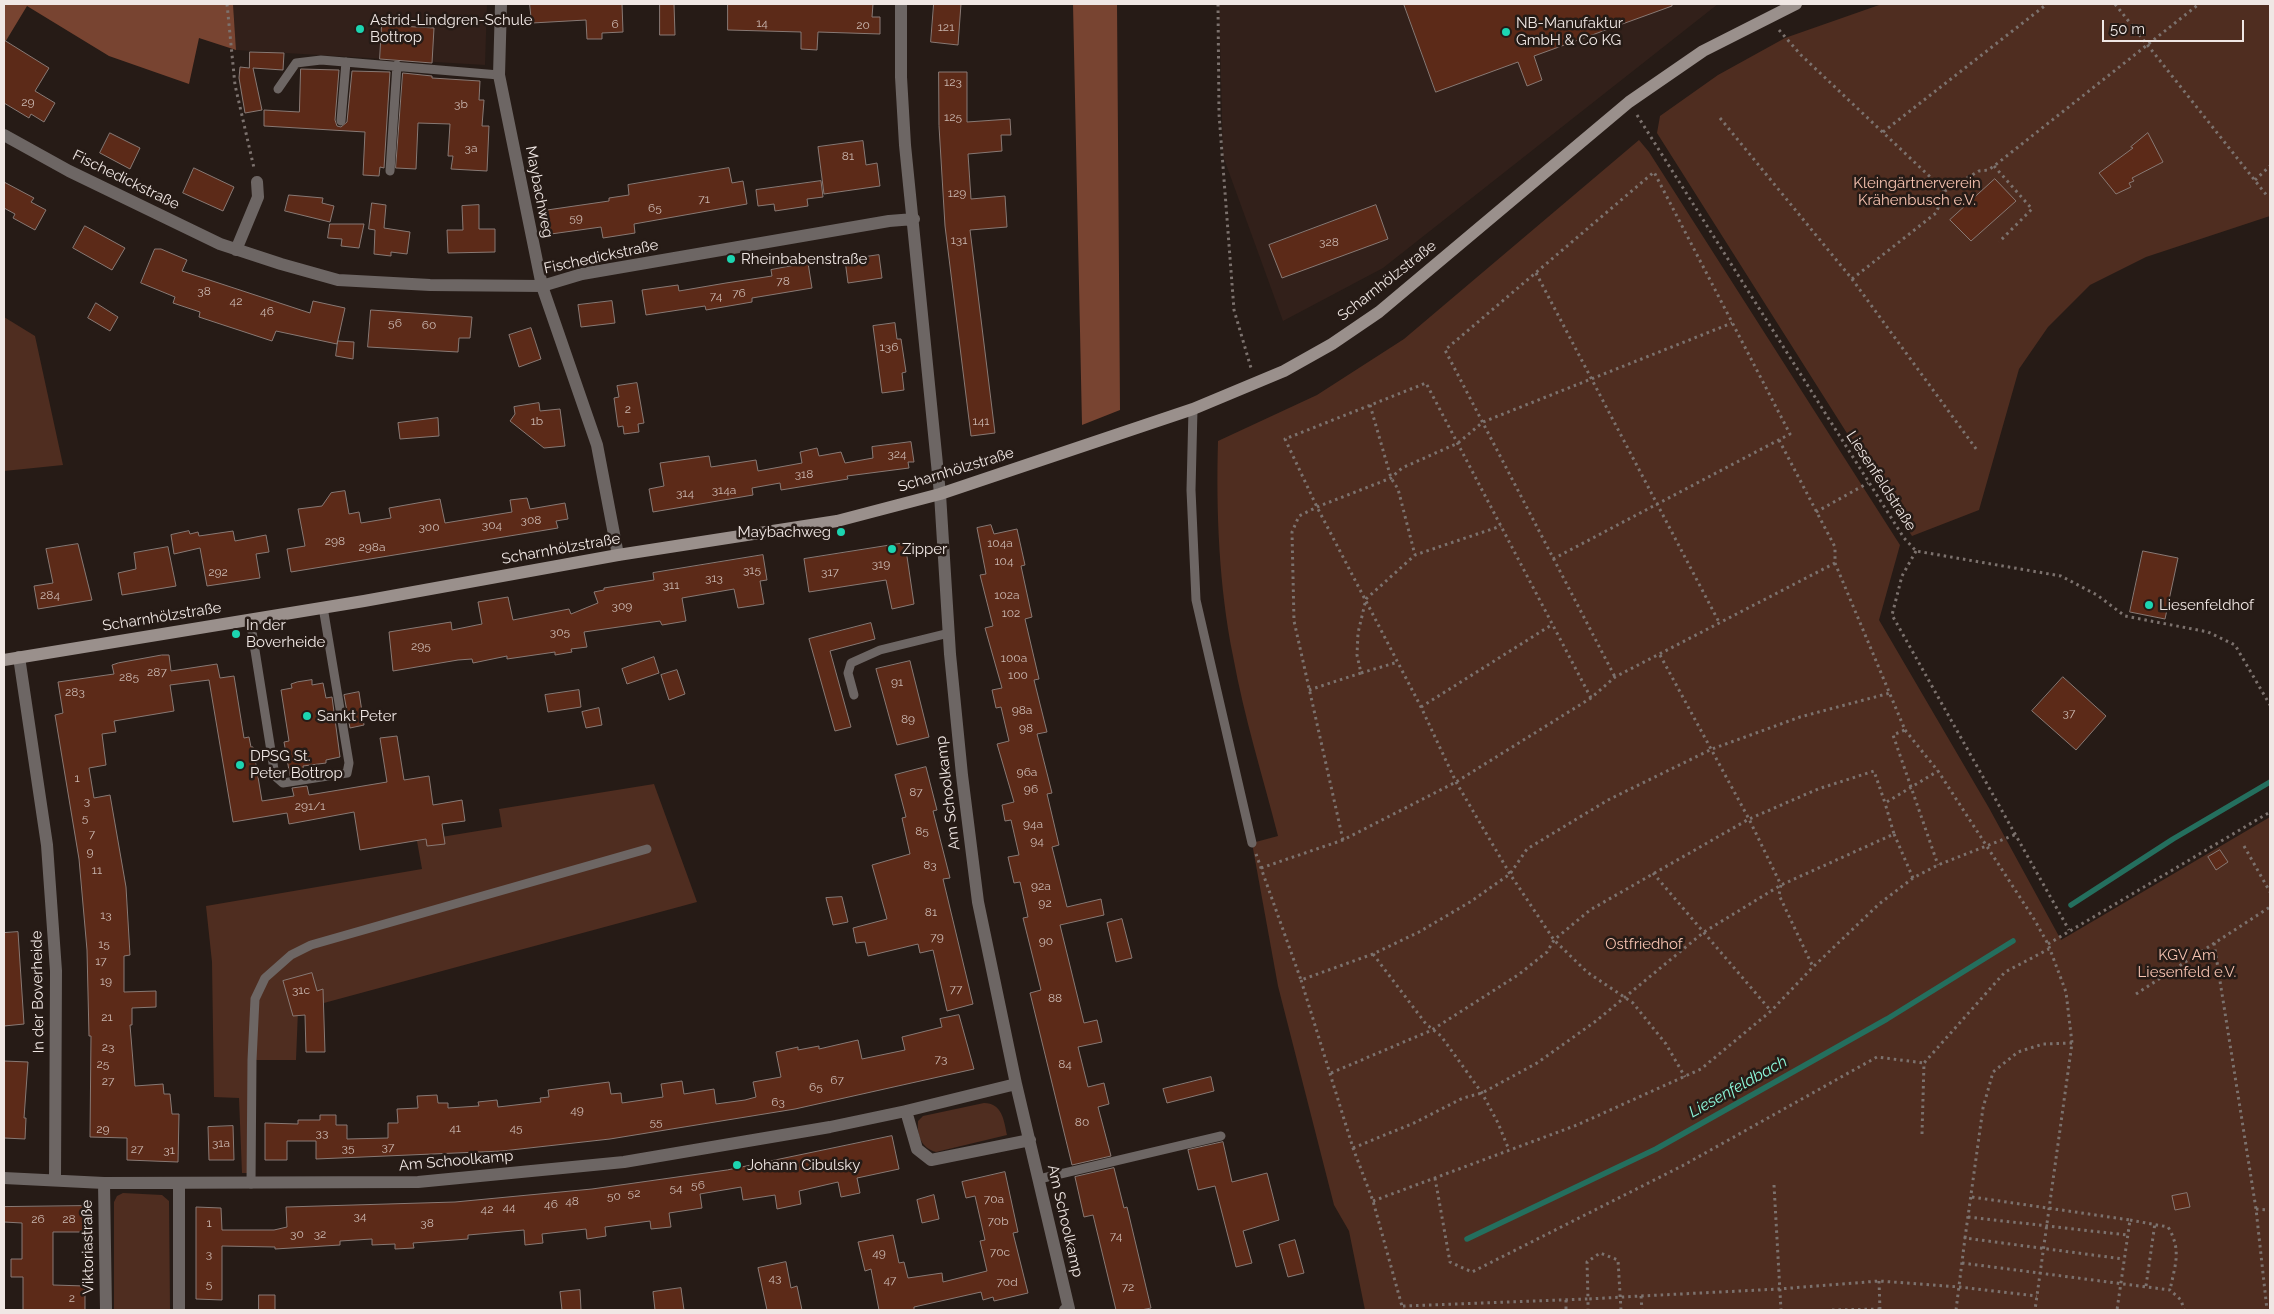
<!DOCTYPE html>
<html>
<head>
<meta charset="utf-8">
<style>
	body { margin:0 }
	#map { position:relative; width:2274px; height:1314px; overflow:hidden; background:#261b16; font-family:Raleway,sans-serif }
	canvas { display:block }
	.frame { position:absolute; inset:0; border:5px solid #f0e7e4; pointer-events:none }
	.scale { position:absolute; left:2102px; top:20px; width:142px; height:22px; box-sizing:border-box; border:2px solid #f0e7e4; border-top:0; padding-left:6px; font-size:15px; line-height:18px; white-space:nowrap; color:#f0e7e4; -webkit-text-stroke:4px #261b16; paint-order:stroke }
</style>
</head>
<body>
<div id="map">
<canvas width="2274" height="1314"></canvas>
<div class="frame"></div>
<div class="scale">50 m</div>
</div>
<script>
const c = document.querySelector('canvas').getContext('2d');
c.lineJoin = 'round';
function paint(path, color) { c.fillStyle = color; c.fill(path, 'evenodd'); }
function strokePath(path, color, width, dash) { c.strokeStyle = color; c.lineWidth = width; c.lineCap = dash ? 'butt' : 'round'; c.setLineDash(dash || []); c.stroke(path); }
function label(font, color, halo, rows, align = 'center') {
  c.font = font + ' Raleway,sans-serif'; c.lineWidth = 5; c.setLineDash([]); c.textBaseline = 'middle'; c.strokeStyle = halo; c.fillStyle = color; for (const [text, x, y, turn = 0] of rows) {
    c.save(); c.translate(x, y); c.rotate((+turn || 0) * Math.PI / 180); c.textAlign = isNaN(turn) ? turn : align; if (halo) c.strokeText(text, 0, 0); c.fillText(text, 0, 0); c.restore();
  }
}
paint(new Path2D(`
	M233,4H487L485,65L236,50Z
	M1219,4H1718L1383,268L1283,321L1223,156Z`), '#32201a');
paint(new Path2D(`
	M1882,4H2270V216L2146,257L2090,285L2048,327L2019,369L1979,510L1912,536L1657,133L1660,116L1718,75L1785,38Z
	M1639,140L1649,152L1900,545L1879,620L1989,808L2061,940L2270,817V1310H1365L1349,1231L1334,1205L1278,986L1252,843L1278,836C1263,777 1244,717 1233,656C1219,586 1216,512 1218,441L1317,395L1404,339Z
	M4,317L35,336L63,465L4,471Z
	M654,784L697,902L298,1010L296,1060H253L254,1173H242L239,1098L214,1097L212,962L206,906L422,869L417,841L502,827L499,809Z
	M984,1103C1002,1103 1004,1120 1007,1135L936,1152C921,1148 917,1135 918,1121L923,1116Z
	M123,1193L162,1195L169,1201L170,1310L114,1309V1202L117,1196Z`), '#4f2d20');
paint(new Path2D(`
	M4,4H233L236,50L199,38L189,84L109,56L27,6L4,44Z
	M1073,4H1117L1120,410L1082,425Z`), '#784431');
strokePath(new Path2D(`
	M2071,905L2173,839L2270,782
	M1467,1239L1656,1149L1887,1019L2013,941`), '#246f5e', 5.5);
const building = new Path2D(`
	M530,4H622L623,32L602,33V39H587L586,20L532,23Z
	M660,4H674L675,35H660Z
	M728,4H873L872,17H880V34L818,32L817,50L801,49V32L728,30Z
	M934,4H961L958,45L931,42Z
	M1404,4H1672V6L1534,56L1542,80L1527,86L1518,62L1436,92Z
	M382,25L434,28L432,63L380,59Z
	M4,40L49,68L35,91L55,103L44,122L31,114L29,118L4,103Z
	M250,52L284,53L283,70L253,68L262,110L245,113L239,78L240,67L249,68Z
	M301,69L339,70L335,120L337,126L341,127L347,122L352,71L390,72L384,168L380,167L379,176L363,175L365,132L264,126V110L299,112Z
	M939,72H967V122L1010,119L1011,135H1001L1002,151L968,154L971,199L1005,196L1007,227L970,230L995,433L971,436L945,226L939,126Z
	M403,73L432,76V78L480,81L479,100H484L482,126H489L487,171L451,169L453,156H448L450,124L418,123L416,169L396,168Z
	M110,133L140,148L130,169L100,153Z
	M2148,133L2163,162L2132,178L2134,181L2129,183L2131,187L2116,194L2099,173L2133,148L2131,147Z
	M863,141L866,165L877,163L880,186L824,194L818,147Z
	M194,168L234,187L223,211L183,193Z
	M729,168L732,183L743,181L747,204L634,224L635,233L603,238L601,227L551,234L547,210L609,201V198L629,195L628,185Z
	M1995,179L2016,201L1971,241L1950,220Z
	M821,181L823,197L807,199L808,206L775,211L774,204L758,206L756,190Z
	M4,182L34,198L31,202L46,210L35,230L13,218L15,214L4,208Z
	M289,195L323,198L322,203L334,206L330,222L285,211Z
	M372,203L386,205L384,228L410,232L407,254L391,252V256L374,254L375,230L369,229Z
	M479,205V229H495V252L448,253L447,230H463L462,206Z
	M1376,205L1388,239L1282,278L1269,245Z
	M330,224H364L359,248L341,246L342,239L328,238Z
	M85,226L125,248L112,270L73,248Z
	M155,249H161L187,260L182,271L310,313L313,301L345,308L337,344L276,331L272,341L199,317L200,312L173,303L175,297L141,283Z
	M879,255L882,278L848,283L845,260Z
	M808,263L812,288L752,298V302L706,310L705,306L646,315L642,290L678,285L679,291L726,283L772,276L771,270Z
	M612,301L615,323L581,327L578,305Z
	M96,303L118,317L110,331L88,318Z
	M371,310L472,317L470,338H459L458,352L368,347Z
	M895,323L897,339H901L906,372L902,373L904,390L882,393L873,326Z
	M531,328L541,359L519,367L509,335Z
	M338,341L354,342L353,359L336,356Z
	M637,383L644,423L638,424L639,432L624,434L623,426L618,427L614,398L619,397L617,386Z
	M539,403L540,411L560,409L565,446L544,448L510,421L515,414L514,407Z
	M438,418L439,436L400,439L398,423Z
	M911,442L914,462H908L909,468L847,476L848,479L781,490L780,483L752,488L753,495L653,512L649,489L664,486L660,463L709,456L711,467L756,460L758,471L802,463L800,452L817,448L819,456L841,452L845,463L873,458L872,447Z
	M345,491L349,514L359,512L361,523L391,518L389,508L440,499L445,523L512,512L510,500L527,498L530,509L565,503L568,519L556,521L558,528L291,572L287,549L305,546L298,509L322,506L331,493Z
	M991,525L994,534L1017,529L1025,565L1021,566L1032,617L1025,619L1039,679L1034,680L1047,732L1037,734L1052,793L1047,794L1059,845L1052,847L1067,907L1101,899L1104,915L1060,925L1084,1023L1097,1020L1102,1042L1078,1047L1088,1087L1104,1083L1109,1104L1098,1107L1111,1156L1072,1165L1030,993L1041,990L1023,918L1028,917L1020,882L1014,883L1008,857L1019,855L1011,820L1005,821L1002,805L1014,802L997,744L1009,741L1001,707L996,708L992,690L1002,688L985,628L993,626L980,575L986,574L977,528Z
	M189,531L190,534L198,532L199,536L233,531L235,541L266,535L269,552L256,554L260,578L207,586L200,548L174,554L171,535Z
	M905,543L914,604L892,609L886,580L809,592L804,559Z
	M78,544L92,600L38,609L34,586L53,583L46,549Z
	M168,547L176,586L122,595L118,573L136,569L134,553Z
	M2143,551L2178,558L2165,619L2130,612Z
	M763,555L767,580L760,581L764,604L738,608L734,589L682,598L686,621L662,625L660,621L584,632L587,647L571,649L572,652L555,655V652L507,659V656L473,663L472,659L458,660L393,671L389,632L451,622L452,630L482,624L478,602L508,597L513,620L569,609L571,614L598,603L594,592L604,590V588L654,580L653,573Z
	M871,623L875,639L830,651L851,727L835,731L809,639Z
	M162,655H169L171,671L217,664L220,678L234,676L244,738L249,737L251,747H253L262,801L294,796L292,788L307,786L309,795L387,782L380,738L397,736L404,780L429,776L433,805L462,800L465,821L442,824L445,844L427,846L426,839L360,850L354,812L289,824L287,813L233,822L209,680L170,685L174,711L114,721L116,732L102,734L106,765L89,768L94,798L110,795L126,887L130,955L124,956V992L156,991V1007L132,1008V1025H130L135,1086L163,1084L164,1094H170L172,1114H179L178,1162L127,1160V1138L90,1137L91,1036H89L87,950L79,859L55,715L63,713L58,682L114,674L112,665L118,663Z
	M654,657L659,673L627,684L622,669Z
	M910,661L929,737L897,745L876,669Z
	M677,670L685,694L669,700L661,675Z
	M2063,677L2106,716L2076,750L2032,711Z
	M312,680V685L323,683L326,698L332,697L340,757L326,760V763L303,766L304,773L290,776L284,742L289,741L281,690L292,688L291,684L297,682Z
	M579,690L581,707L548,712L545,695Z
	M359,692L364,725L350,728L344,695Z
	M599,708L602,725L586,728L582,712Z
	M926,767L937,810L933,811L950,878L943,879L973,1004L947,1011L933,950L920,953L918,944L868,956L865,942L856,943L853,928L887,919L872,865L910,854L902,818L906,817L895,775Z
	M2220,850L2228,862L2216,870L2208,857Z
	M842,897L848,922L833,925L826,898Z
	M1122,919L1132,958L1116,962L1107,923Z
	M18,932L24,1024L4,1026V933Z
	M312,973L317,991L323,989L325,1052H306L305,1015L293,1016L283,981Z
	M959,1015L974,1069L795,1109L610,1139L502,1151L316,1159V1141H287V1160H265V1123L298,1124V1120H320V1115H336V1125H347V1139L388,1138V1123H398L397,1109L418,1108L417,1096L437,1095L438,1103H448V1108L479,1106L478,1102L497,1100L498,1107L541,1102L540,1098L549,1097L548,1090L609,1082L611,1094L621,1093L622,1103L663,1097L661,1084L682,1081L684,1094L714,1089L716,1104L745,1100L756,1097L753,1082L781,1077L776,1052L798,1047V1050L819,1046V1049L858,1040L862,1059L905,1050L902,1037L942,1027L940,1019Z
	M4,1061L28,1062L24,1118H26L25,1139L4,1138Z
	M1211,1077L1214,1091L1167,1103L1163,1089Z
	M233,1126L234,1160H209L208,1127Z
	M892,1136L899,1169L857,1178L860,1193L841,1197L838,1182L799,1191L801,1204L777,1209L775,1195L743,1200L741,1187L700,1194L702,1208L669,1213L671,1227L651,1229L650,1221L605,1227L606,1236L587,1239L586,1229L542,1234L543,1243L525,1245L524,1230L468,1235V1239L413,1243L414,1248L395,1249V1244L372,1245V1239L340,1241V1245L275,1249V1247L222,1246V1300L196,1299V1207L221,1208L222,1230H274L287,1227L286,1207L455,1202L592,1189L727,1170Z
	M1223,1142L1232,1182L1267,1173L1279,1220L1243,1231L1252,1263L1236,1267L1215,1186L1198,1190L1188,1150Z
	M1114,1168L1124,1208L1127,1207L1151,1308L1141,1310H1116L1093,1215L1084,1217L1075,1177Z
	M1005,1172L1018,1232L1013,1233L1028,1293L994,1301L993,1297L983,1300L981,1292L914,1307V1310H879L871,1269L865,1271L858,1242L893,1235L899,1263L904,1262L908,1278L942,1273L943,1282L987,1271L980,1241L985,1240L975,1196L966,1198L962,1182Z
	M2187,1193L2190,1207L2175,1210L2172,1196Z
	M934,1195L939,1219L922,1223L917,1200Z
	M84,1206V1232H53V1285L85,1286V1310H23V1277H11V1259H22V1223L4,1222V1207Z
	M1295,1240L1304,1273L1288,1277L1279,1245Z
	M786,1262L791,1288L797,1286L802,1310H767L758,1268Z
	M681,1288L684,1310H655L653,1292Z
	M580,1290L581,1310H562L560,1292Z
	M259,1295H275V1310H259Z`);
paint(building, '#5c2a18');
strokePath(building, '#887974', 1);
strokePath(new Path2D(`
	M227,4L235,85L254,168
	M1218,4L1219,114L1234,310L1251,368
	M2115,4L2268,197
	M1779,30L1801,55L1945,191
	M1637,115L1904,538L1916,551L2061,576L2097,595L2125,616L2208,632L2235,645L2270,705
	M1720,118L1852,279L1977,450
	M1883,132L2047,4
	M1994,166L2032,209L1999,242
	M2255,180L2270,166
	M1536,273L1720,624
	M1852,279L1936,213L1945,191L1979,171L1988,170L1994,166L2199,4
	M1370,405L1391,478L1398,489L1415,555
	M1779,440L1835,547V563L1905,730L1893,735L1938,865
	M1816,512L1868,483
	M1916,551L1902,576L1892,615L2069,930
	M1553,559L1790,434L1654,172L1445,350L1615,677
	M1660,655L1749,819L1781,885L1779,895L1813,967
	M1361,673L1398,662
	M1309,690L1361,673L1357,655L1358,633L1366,599L1415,555L1501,526
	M1591,698L1426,383L1285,439L1317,507L1421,707L1456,782L1510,874L1554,940L1587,972L1633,1003L1666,1044L1685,1077
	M1421,707L1553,624
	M1905,730L1938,771L2034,919L2048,944L2066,992L2072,1043L2035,1310
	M1894,834L1913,878
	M1343,840L1294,621L1292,532L1299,516L1317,507L1391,478L1402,468L1458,443L1483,422L1732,323
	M2244,846L2270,892
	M1256,854L1301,980L1373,954L1419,932L1470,902L1510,874L1527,849L1608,800L1712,749L1800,717L1890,693
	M1261,868L1343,840L1456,782L1591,698L1615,677L1835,563
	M1653,873L1771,1011
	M2214,943L2256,1209L2267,1310
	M2048,944L2270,812
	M1373,954L1426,1024L1441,1036L1482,1093L1498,1123L1509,1150
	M1301,980L1353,1148L1373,1201L1403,1310
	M2136,994L2270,907
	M2072,1043L2043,1044L2018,1052L1993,1072L1983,1108L1965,1238L2123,1259
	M1331,1073L1432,1030L1518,975L1547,952L1554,940L1590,910L1749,819L1818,789L1874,771L1885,803L1938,771
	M1922,1134L1924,1063L2005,972L2049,949
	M1353,1148L1414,1123L1463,1098L1482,1093L1537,1063L1596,1021L1704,932L1781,885L1894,834L1885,803
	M1435,1178L1450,1262L1472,1272L1682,1166L1877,1057L1924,1063
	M1774,1185L1781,1310
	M1972,1197L2130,1220L2117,1310
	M1373,1201L1577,1125L1701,1069L1771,1011L1813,967L1879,904L1913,878L1938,865L2017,834
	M2256,1209L2270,1210
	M1968,1217L2127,1235
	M2130,1220L2168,1227C2182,1250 2175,1265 2170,1290
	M1962,1263L2170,1290L2181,1300L2184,1310
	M1879,1281L1880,1310
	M2146,1286L2155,1223
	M1641,1296L1642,1310
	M1566,1300V1310
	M1403,1306L1588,1299V1310
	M1621,1310L1618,1260L1600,1253L1587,1262L1588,1299L1641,1296L1779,1289L1879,1281L1960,1287L2037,1296
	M1832,1310L1880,1309
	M1956,1310L1965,1238`), '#7c726e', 3, [2.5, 4]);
strokePath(new Path2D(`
	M278,89L296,63L321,60L499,75
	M341,121L346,62
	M390,171L397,65
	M1193,409L1191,490L1196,600L1252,843
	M250,619L275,776L283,783L347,773L349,763L323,607
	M854,695L848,673L851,663L880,650L949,633
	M1039,1179L1221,1136
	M251,1184L252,1060L255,999L265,978L291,955L311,945L647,849`), '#6d6664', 9);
strokePath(new Path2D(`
	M501,4L499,75L542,286L597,445L618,555
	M4,135L69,171L220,244L281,264L338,280L430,285L542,286L582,274L889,221L914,219
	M236,250L258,197L257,182
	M19,657L47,845L56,971L55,1179
	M1016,1084L1069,1309L1065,1310
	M906,1111L917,1149L931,1160L1030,1140
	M4,1178L104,1183L418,1182L624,1162L830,1127L906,1111L1016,1084L978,902L962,775L950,654L940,494L905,145L901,77V4
	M104,1183L106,1310
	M179,1184V1310`), '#6d6664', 12);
strokePath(new Path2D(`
	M4,660L364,601L618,555L837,521L940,494L1193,409L1284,371L1332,344L1379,312L1629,102L1703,51L1796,4`), '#9a908c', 12);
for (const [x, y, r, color] of [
	[360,29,5,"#1cd5b1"],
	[1506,32,5,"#1cd5b1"],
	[731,259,5,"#1cd5b1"],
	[841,532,5,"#1cd5b1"],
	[892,549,5,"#1cd5b1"],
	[2149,605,5,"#1cd5b1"],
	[236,634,5,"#1cd5b1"],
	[307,716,5,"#1cd5b1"],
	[240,765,5,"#1cd5b1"],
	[737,1165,5,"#1cd5b1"]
]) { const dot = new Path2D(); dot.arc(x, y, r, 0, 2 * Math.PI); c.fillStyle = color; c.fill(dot); strokePath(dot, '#261b16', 2); }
label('12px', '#cbb8b1', null, [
	["14",762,23],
	["6",615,24],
	["20",863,25],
	["121",946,27],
	["123",953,82],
	["29",28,102],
	["3b",461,104],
	["125",953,117],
	["3a",471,148],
	["81",848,156],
	["129",957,193],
	["71",704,199],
	["65",655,208],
	["59",576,218],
	["131",959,240],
	["328",1329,242],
	["78",783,281],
	["38",204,291],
	["76",739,293],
	["74",716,296],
	["42",236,301],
	["46",267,311],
	["56",395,323],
	["60",429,325],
	["136",889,347],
	["2",628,409],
	["1b",537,421],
	["141",981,421],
	["324",897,454],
	["318",804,474],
	["314a",724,490],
	["314",685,493],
	["308",531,520],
	["304",492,525],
	["300",429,527],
	["298",335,541],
	["104a",1000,543],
	["298a",372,547],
	["104",1004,561],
	["319",881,564],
	["315",752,570],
	["292",218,572],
	["317",830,572],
	["313",714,578],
	["311",671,585],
	["284",50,595],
	["102a",1007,595],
	["309",622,606],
	["102",1011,613],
	["305",560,632],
	["295",421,646],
	["100a",1014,658],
	["287",157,672],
	["100",1018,675],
	["285",129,677],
	["91",897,682],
	["283",75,692],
	["98a",1022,710],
	["37",2069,713],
	["89",908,719],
	["98",1026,728],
	["96a",1027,772],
	["1",77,778],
	["96",1031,789],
	["87",916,792],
	["3",87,801],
	["291/1",310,806],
	["5",85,818],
	["94a",1033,824],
	["85",922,831],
	["7",92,834],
	["94",1037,841],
	["9",90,852],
	["83",930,865],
	["11",97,870],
	["92a",1041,886],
	["92",1045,903],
	["81",931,912],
	["13",106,915],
	["79",937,937],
	["90",1046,941],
	["15",104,944],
	["17",101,961],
	["19",106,981],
	["77",956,989],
	["31c",301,990],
	["88",1055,998],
	["21",107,1017],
	["23",108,1047],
	["73",941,1059],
	["25",103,1064],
	["84",1065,1064],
	["67",837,1080],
	["27",108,1081],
	["65",816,1087],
	["63",778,1102],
	["49",577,1110],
	["55",656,1122],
	["80",1082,1122],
	["41",455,1128],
	["45",516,1128],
	["29",103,1129],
	["33",322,1133],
	["31a",221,1143],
	["37",388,1147],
	["35",348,1148],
	["27",137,1149],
	["31",169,1150],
	["56",698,1185],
	["54",676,1188],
	["52",634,1193],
	["50",614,1196],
	["70a",994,1199],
	["48",572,1201],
	["46",551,1204],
	["44",509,1207],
	["42",487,1209],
	["34",360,1216],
	["26",38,1219],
	["28",69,1219],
	["70b",998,1221],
	["1",209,1223],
	["38",427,1223],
	["30",297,1234],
	["32",320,1234],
	["74",1116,1236],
	["70c",1000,1252],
	["49",879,1253],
	["3",209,1254],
	["43",775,1278],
	["47",890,1280],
	["70d",1007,1282],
	["5",209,1284],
	["72",1128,1287],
	["2",72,1298]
]);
label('15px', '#f0e7e4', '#261b16', [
	["Astrid-Lindgren-Schule",370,20],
	["Bottrop",370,37],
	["NB-Manufaktur",1516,23],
	["GmbH & Co KG",1516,40],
	["Rheinbabenstraße",741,259],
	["Maybachweg",831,532,"right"],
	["Zipper",902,549],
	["Liesenfeldhof",2159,605],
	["In der",246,625],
	["Boverheide",246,642],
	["Sankt Peter",317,716],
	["DPSG St.",250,756],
	["Peter Bottrop",250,773],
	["Johann Cibulsky",747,1165]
], 'left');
label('15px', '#f0e7e4', '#261b16', [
	["Fischedickstraße",126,180,26],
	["Maybachweg",539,192,79],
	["Fischedickstraße",601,257,-12],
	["Scharnhölzstraße",1387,281,-38],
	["Scharnhölzstraße",956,470,-17],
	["Liesenfeldstraße",1881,481,57],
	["Scharnhölzstraße",561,549,-10],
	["Scharnhölzstraße",162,617,-9],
	["Am Schoolkamp",948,793,-97],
	["In der Boverheide",38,992,-91],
	["Am Schoolkamp",456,1161,-5],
	["Am Schoolkamp",1065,1221,77],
	["Viktoriastraße",88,1247,-91]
]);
label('15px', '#f8c4b2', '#261b16', [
	["Kleingärtnerverein",1917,183],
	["Krähenbusch e.V.",1917,200],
	["Ostfriedhof",1644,944],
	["KGV Am",2187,955],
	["Liesenfeld e.V.",2187,972]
]);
label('italic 16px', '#8cf8db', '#261b16', [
	["Liesenfeldbach",1738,1087,-29]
]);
</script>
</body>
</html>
